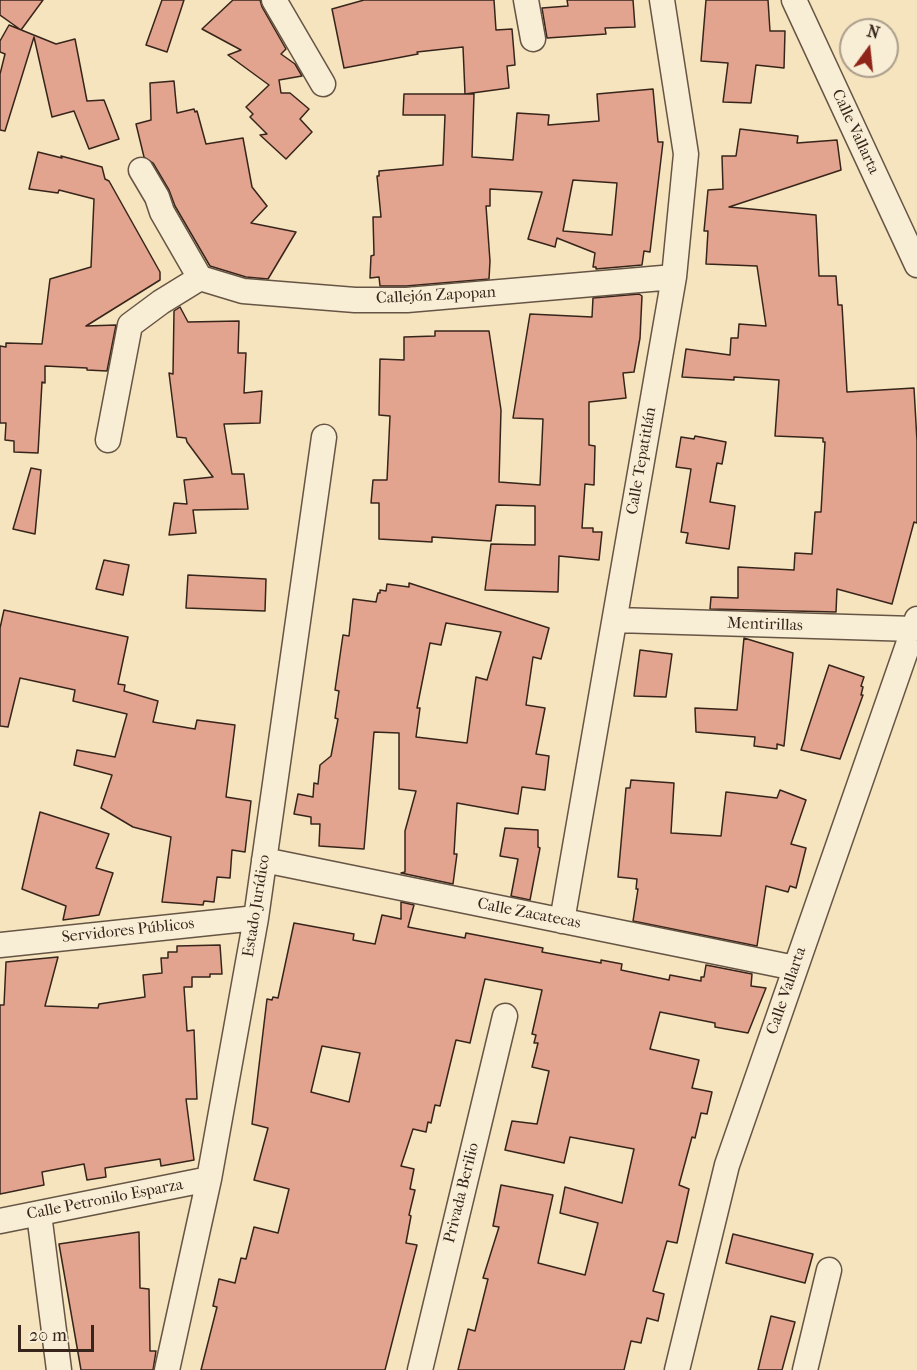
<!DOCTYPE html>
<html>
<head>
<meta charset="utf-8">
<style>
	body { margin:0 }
	#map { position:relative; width:917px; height:1370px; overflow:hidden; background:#f5e4be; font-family:"IM FELL French Canon",serif }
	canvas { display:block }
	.north { position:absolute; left:839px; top:18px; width:60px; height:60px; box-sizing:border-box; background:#f8edd5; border:2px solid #ab9d8b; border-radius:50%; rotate:15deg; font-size:16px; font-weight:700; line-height:24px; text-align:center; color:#37251b }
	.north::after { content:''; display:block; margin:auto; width:21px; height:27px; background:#8f2418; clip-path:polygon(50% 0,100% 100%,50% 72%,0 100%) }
	.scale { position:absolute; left:18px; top:1325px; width:76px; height:27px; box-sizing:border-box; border:3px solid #37251b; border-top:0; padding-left:8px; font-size:18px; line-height:21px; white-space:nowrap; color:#37251b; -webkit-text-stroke:4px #f8edd5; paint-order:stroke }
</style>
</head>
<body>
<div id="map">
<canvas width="917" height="1370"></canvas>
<div class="north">N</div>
<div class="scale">20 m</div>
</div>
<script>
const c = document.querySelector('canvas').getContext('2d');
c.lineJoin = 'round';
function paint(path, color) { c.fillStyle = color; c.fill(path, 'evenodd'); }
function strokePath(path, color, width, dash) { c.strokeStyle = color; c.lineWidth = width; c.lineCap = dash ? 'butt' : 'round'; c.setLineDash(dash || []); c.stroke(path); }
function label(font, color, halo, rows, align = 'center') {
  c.font = font + ' "IM FELL French Canon",serif'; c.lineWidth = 4.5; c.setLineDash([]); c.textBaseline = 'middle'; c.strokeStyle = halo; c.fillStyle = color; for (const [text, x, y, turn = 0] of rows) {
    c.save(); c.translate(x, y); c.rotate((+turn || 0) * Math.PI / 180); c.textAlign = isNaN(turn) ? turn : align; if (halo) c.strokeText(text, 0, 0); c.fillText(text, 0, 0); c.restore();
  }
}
const building = new Path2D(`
	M0,0H43L21,30L0,15Z
	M162,0H184L167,52L146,45Z
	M233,0H260L262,7L286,49L281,54L295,64L302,76L279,80L281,93H290L309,109L300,119L312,132L286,159L260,135L267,134L250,117L253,114L246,107L269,85L228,55L241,50L202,29Z
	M364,0H494L496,30L512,29L515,65L507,66L509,88L465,94L463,47L417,52L418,54L344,68L332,9Z
	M567,0H633L635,27L605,28L606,34L547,38L542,8L568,6Z
	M706,0H768L770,31H785L784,68L756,65L751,103L723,102L728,63L701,61Z
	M9,25L56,44L75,39L87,101L104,100L119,139L89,149L74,111L52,117L34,37L5,131L0,130V74L5,54L0,52V41Z
	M174,81L177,113L194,109L195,112L197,111L206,144L243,138L252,187L267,206L251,223L296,232L268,279L246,277L210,266L175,206L169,190L153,163L144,157L136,124L151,120L150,83Z
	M653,89L658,142H663L650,252L644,251L642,265L596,269V267H593L595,253L557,238L555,247L528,239L542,192L490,189V206H486L490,261L489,279L406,286H380L379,277L370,278L371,256L374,255L373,217H381L377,176H379V171L443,165L445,115H403L404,94H474L472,157L513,160L517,113L549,115L548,125L599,121L597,94ZM573,180L617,183L612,235L563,231Z
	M740,129L798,136L797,143L837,140L841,170L729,207L816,215L819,276H836L838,305H842L847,392L914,388L917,441V523L914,522L892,604L837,589L836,612L710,609L711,597L738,598V567L794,570L795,553L812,554L815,512H821L825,442H823V438L775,436L779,380L734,377V380L682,377L686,349L730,355L731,338H738L739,324L766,326L757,266L706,264L708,231H704L708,190L723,189L722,156H736Z
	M38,152L62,158L61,156L102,167L105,179L109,181L160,272V280L86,326L116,325L107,371L87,370V368L45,366V383L42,382L38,453L14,452V441L5,440L6,423H0V346L6,347V343L42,344L50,279L91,267L94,199L59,190L58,193L29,189Z
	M639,294L642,296L640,338L634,372L623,373L626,398L589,402V445L595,446L594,485L585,484L582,528H593V532H602L599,560L559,556L558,592L485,590L491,544L535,545V506L496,505L491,541L432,537V542L379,539V503H371L373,480H387L390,416L379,415L380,359L404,360V337L435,336V331H489L501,410L499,482L540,485L543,419L513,418L530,314L592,317L593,298Z
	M180,307L188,322L239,321L238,353H246L244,393L262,391L260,423L224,424L232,474H244L248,509L193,510L196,533L169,535L174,503L187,504L184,480L213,477L187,442L186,438L177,437L169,373L173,374L174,311Z
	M695,436L726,442L722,464L717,463L710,502L735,506L729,549L686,543L688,533L681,532L691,469L676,467L681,437L694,439Z
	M31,468L41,470L35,534L13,529Z
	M104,560L129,565L123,595L96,589Z
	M188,575L266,579L265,611L186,608Z
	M409,583L549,628L541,659L533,657L526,705L545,708L536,754L549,756L545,790L522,787L518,814L457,803L454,854H457L453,884L401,873L405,872V831L416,791L399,789V733L374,732L364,849L319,846L320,824H311V817L294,814L298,794L313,797L314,783L318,784L320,765L331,756L338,719L335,718L339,691L335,690L343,635L349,636L353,599L376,602L378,593H380V590L386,591L387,584L409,587ZM446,623L501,632L487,680L476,677L467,743L416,737L420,708H417L430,643L441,645Z
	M4,610L128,637L118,684L125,685L124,691L158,701L153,722L195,729L197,720L235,725L226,797L251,801L245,852L232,850L230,878L217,877L214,902L204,901L203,905L162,902L171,837L133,827L101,808L112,775L74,765L77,750L115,757L127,714L73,701L75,690L20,678L8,727L0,726V628Z
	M744,638L793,653L784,746L777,744V749L754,746L755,737L696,732L695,708L737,710Z
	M640,650L672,654L666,697L634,696Z
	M829,665L864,677L861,686L863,687L861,695H863L840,759L801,750Z
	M631,780L674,783L671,833L721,836L726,792L777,798L780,790L806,800L791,844L806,848L796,888L790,886L788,892L766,886L757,946L633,921L638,889H636L637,879L618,877L626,788H630Z
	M40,812L109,834L96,868L113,873L99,915L63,920L66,906L22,889Z
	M505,828L538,830V847L540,848L530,900L511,896L518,859L500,856Z
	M401,902L414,905L408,927L465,938L466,933L543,948L542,952L601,963V960L622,964L621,970L669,980L670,975L701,981V977H704L706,965L752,974L751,986L766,988L748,1033L715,1027V1023L660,1012L650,1049L699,1060L692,1088L712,1092L707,1114L701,1113L695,1138L692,1137L679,1185L689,1189L677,1243L667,1241L653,1291L664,1294L658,1321L647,1318L641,1343L631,1341L624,1370H458L468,1329L475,1331L488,1279L483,1278L499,1227L493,1226L501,1185L553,1195L538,1263L585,1275L598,1223L560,1213L565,1187L622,1203L634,1149L570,1137L564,1163L505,1150L512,1121L537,1124L549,1071L532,1067L538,1043H534L536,1035L532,1034L542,990L485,979L470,1043L456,1040L440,1106L435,1105L431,1123L428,1122L426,1132L413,1129L401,1166L414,1169L410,1189L415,1190L409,1215L411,1216L406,1243L417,1245L385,1370H201L217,1307L213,1306L219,1279L235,1283L241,1258L246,1259L254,1227L278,1233L289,1189L254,1180L268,1128L252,1124L267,999L272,1000L273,997L278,998L294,923L354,934L353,940L375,944L382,915L401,919ZM322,1046L360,1053L349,1102L311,1092Z
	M220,945L222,974H210V977H192V987H184L187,1031L194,1030L197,1099H186L194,1160L161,1166L160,1159L105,1168L106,1177L87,1180L84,1164L42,1172L44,1185L0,1194V1005H4L6,962L58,957L45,1006L98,1008L99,1004L145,997L143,975L162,973L161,958H168V952H177V946Z
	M139,1232L140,1288L149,1289L150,1351H156L153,1370H81L59,1244Z
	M733,1234L813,1254L805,1283L726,1263Z
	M771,1316L795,1322L782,1370H758Z`);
paint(building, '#e2a48e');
strokePath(building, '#37251b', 1.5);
const minor = new Path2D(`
	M274,0L323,84
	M526,0L533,39
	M794,0L917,265
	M141,170L157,197L162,212L200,278L243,291L355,300H407L674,277
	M108,440L130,325L161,302L200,278
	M616,620L914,629
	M264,860L795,968
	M562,921L674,277L686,154L662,0
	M0,945L256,918
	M39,1214L59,1370
	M0,1221L209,1179
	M167,1370L209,1179L256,918L324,437
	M420,1370L505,1016
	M677,1370L727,1165L917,619
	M805,1370L829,1270`);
strokePath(minor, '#654', 27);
strokePath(minor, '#f8edd5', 24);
label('16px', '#37251b', '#f8edd5', [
	["Calle Vallarta",855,132,65],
	["Callejón Zapopan",436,296,-3],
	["Calle Tepatitlán",642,461,-80],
	["Mentirillas",765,625,2],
	["Estado Jurídico",257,906,-81],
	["Calle Zacatecas",529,914,11],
	["Servidores Públicos",128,931,-6],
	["Calle Vallarta",787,991,-71],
	["Privada Berilio",462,1193,-76],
	["Calle Petronilo Esparza",105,1200,-11]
]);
</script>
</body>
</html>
